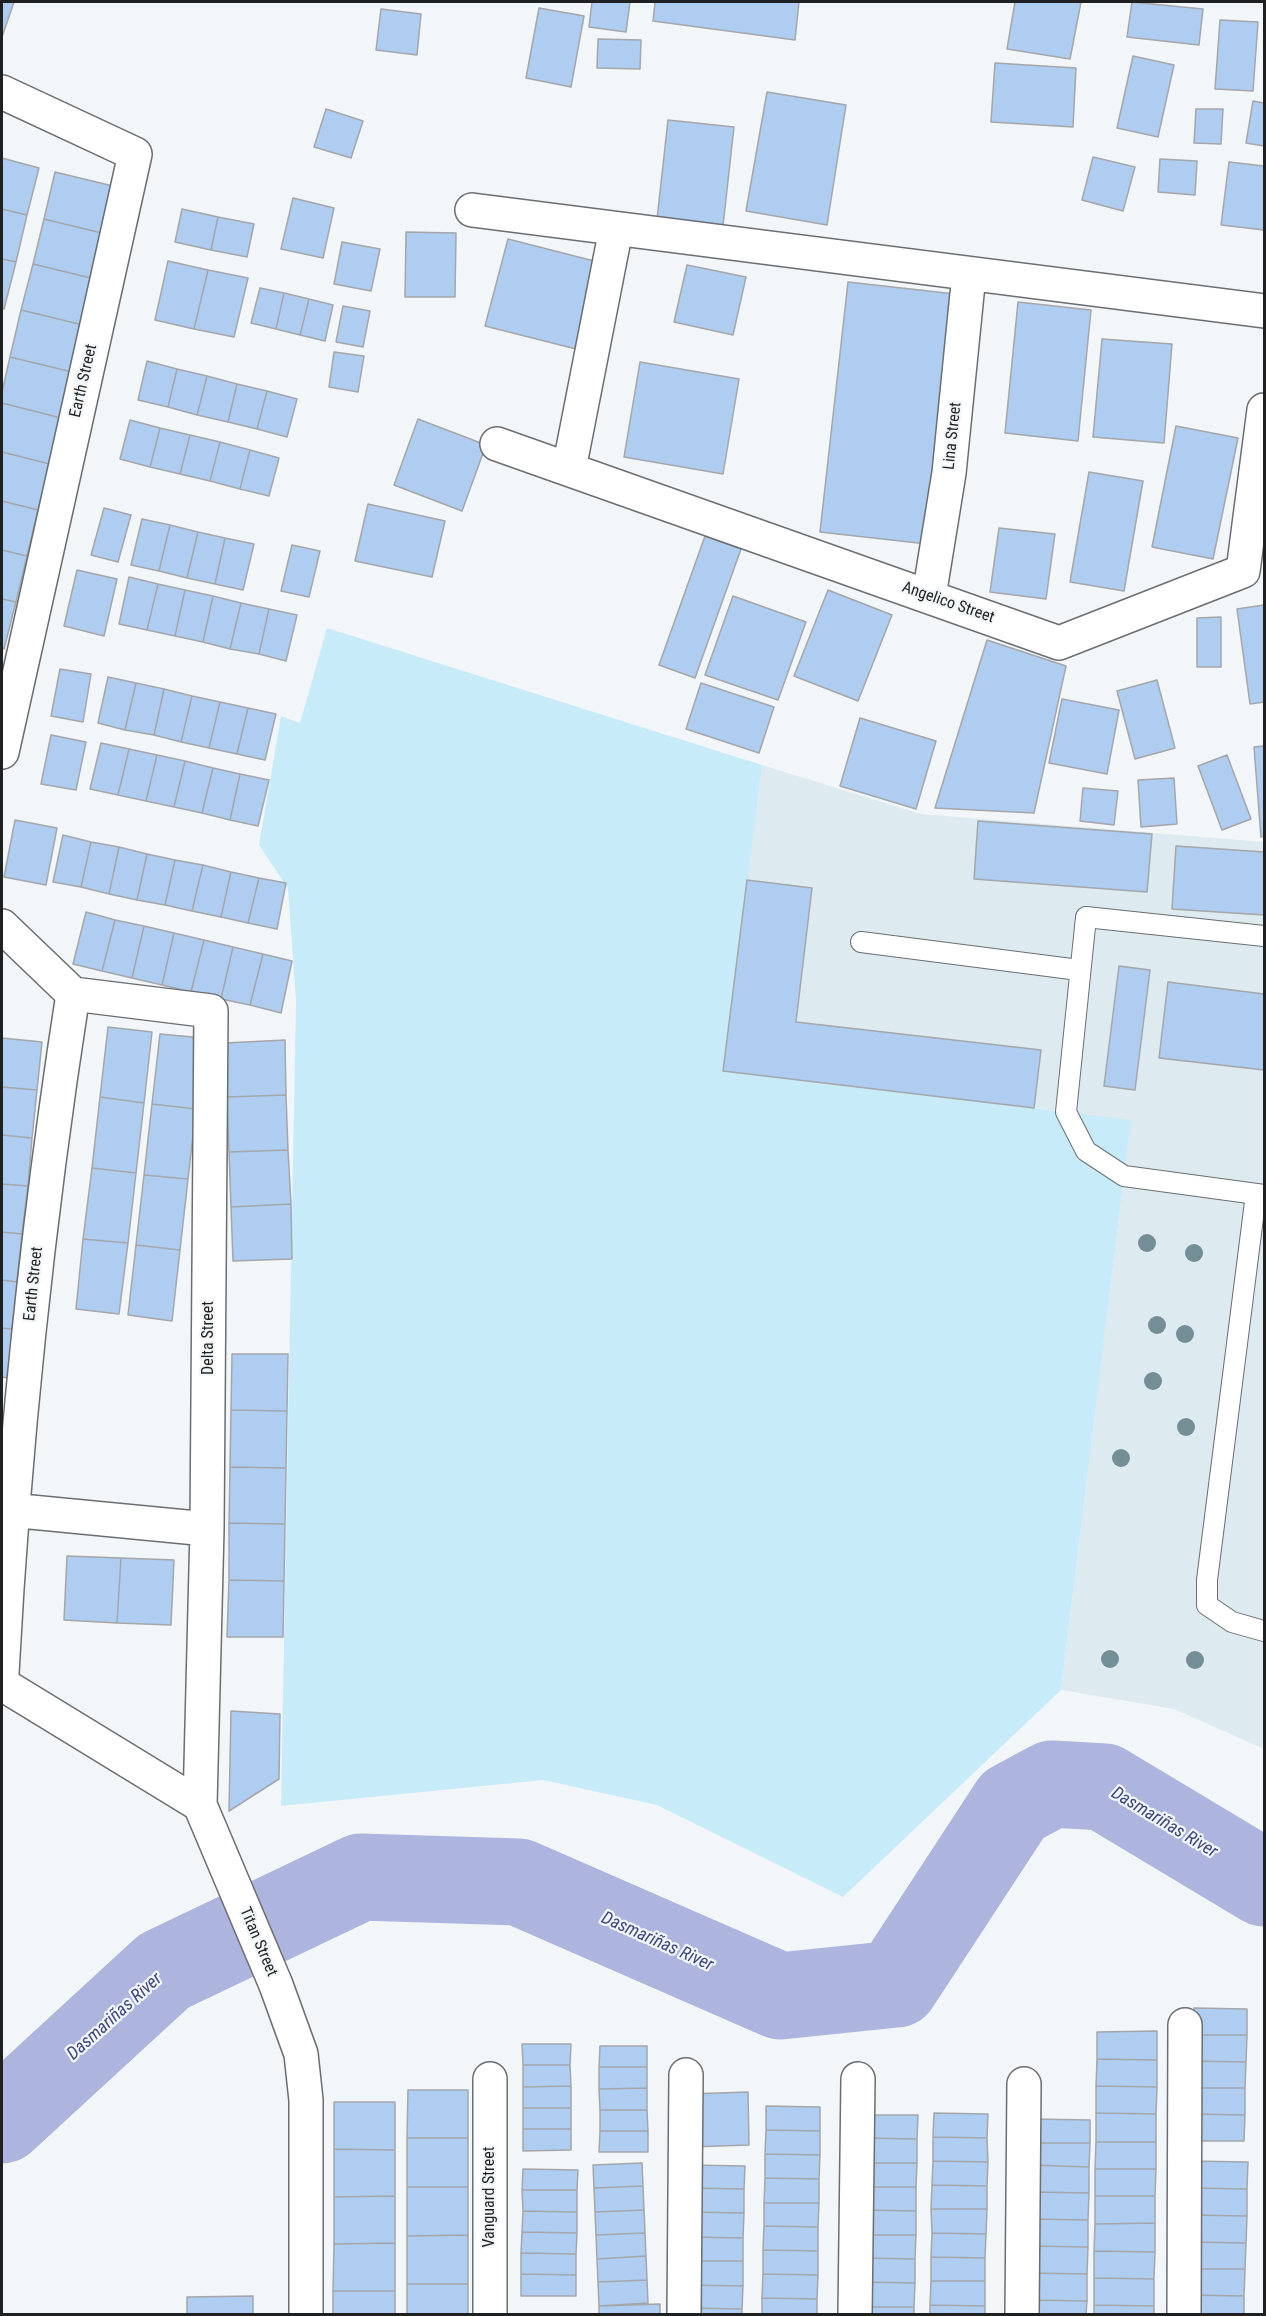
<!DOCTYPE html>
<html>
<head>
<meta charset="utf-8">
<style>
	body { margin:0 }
	#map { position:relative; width:1266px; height:2316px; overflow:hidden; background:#f2f6f8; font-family:"Roboto Condensed",sans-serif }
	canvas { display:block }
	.frame { position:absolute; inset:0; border:3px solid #1f2021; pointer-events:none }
</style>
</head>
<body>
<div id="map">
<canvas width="1266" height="2316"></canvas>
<div class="frame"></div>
</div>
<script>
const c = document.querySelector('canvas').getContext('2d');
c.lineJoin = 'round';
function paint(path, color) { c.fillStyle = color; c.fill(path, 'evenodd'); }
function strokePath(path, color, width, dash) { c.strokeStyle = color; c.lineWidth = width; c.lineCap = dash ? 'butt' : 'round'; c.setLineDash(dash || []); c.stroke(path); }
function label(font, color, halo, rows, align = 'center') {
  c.font = font + ' "Roboto Condensed",sans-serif'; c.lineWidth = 4.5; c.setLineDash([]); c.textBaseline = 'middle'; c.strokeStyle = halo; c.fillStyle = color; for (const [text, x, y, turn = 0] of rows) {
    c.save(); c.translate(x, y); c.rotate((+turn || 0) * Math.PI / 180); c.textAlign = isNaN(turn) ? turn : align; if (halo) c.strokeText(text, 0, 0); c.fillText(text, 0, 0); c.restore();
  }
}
paint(new Path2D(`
	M762,765L921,814L1264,842V1749L1174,1709L1061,1690L1124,1176L1066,1112L723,1071Z`), '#ddeaef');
paint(new Path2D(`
	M327,628L762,765L724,1071L1131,1120L1061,1690L843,1897L657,1805L543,1780L281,1806L296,1001L288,888L259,845L281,716L300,723Z`), '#c8ebfa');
strokePath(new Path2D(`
	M2,2120L164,1971L361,1877L519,1882L780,1996L896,1984L1013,1805L1052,1784L1104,1787L1264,1883`), '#adb4de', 87);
const building = new Path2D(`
	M2,2H14L2,37Z
	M592,2H630L626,32L589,27Z
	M655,2H799L795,40L653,21Z
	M1015,2H1081L1070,59L1007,49Z
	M1132,2L1203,9L1199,45L1127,37Z
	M539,8L584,16L571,87L526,78Z
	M381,9L421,14L417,55L376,50Z
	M1220,20L1258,22L1253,91L1215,89Z
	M598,39L641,40L640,69L597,68Z
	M1133,56L1174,65L1158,137L1117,128Z
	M995,63L1076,68L1073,127L991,122Z
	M767,92L846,105L827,225L746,211Z
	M1253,101L1264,103V146L1246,143Z
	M326,109L363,121L351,158L314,147Z
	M1196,109H1223L1221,144L1194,143Z
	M668,120L734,127L723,226L657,219Z
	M1093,157L1135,167L1123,211L1082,200Z
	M2,158L39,168L27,215L2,209Z
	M1160,159L1197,161L1195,195L1158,192Z
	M1229,162L1264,166V230L1221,225Z
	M55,172L117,187L106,234L44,219Z
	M293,198L334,208L323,258L281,249Z
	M2,209L27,215L16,262L2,259Z
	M182,209L218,217L211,250L175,242Z
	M218,217L254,224L247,257L211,250Z
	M44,219L106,234L95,279L33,264Z
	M406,232L456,233L455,297H405Z
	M508,239L602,263L580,350L485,326Z
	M342,242L380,249L371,291L334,284Z
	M2,259L16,262L4,309L2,308Z
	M168,261L208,270L194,329L155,320Z
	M33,264L95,279L83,325L21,310Z
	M687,265L746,277L733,335L674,322Z
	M208,270L248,278L234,337L194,329Z
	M848,282L955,294L927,544L820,532Z
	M260,288L284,293L276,329L251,323Z
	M284,293L309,299L300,335L276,329Z
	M309,299L333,305L325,341L300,335Z
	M1018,302L1091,310L1078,441L1005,433Z
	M343,306L370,311L363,347L336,342Z
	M21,310L83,325L72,372L10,357Z
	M1102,339L1172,344L1164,443L1093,437Z
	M334,352L364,356L358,392L329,387Z
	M10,357L72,372L61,418L2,403V392Z
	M147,361L177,369L168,407L138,400Z
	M640,362L739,379L723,474L624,457Z
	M177,369L207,376L197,415L168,407Z
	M207,376L237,384L228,422L197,415Z
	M237,384L267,391L257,429L228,422Z
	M267,391L297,399L287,437L257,429Z
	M2,403L61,418L50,464L2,452Z
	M418,419L486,445L462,511L394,485Z
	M130,420L160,428L150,467L120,459Z
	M1176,426L1238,438L1213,559L1152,547Z
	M160,428L190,435L180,474L150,467Z
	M190,435L220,442L210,481L180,474Z
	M220,442L250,450L240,489L210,481Z
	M250,450L279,458L269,496L240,489Z
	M2,452L50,464L38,510L2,501Z
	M1089,472L1143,481L1124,591L1070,582Z
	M2,501L38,510L27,556L2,550Z
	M368,504L445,521L432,577L355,561Z
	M104,508L131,515L118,562L91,555Z
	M142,519L170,525L159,571L131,565Z
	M170,525L198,532L187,578L159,571Z
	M999,528L1055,534L1046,599L990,592Z
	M198,532L225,538L215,584L187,578Z
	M705,536L741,549L695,678L659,665Z
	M225,538L254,544L243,590L215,584Z
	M292,545L320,551L309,597L281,591Z
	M2,550L27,556L16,602L2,599Z
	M77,570L117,579L104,636L64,626Z
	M129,577L158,584L147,630L119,624Z
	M158,584L185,590L175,636L147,630Z
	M185,590L213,596L203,642L175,636Z
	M828,590L892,615L858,701L794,676Z
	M213,596L241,603L230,649L203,642Z
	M733,596L806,622L778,700L705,675Z
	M2,599L16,602L4,649L2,648Z
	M241,603L269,609L259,654L230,649Z
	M1264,605V702L1250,704L1237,609Z
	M269,609L297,615L286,661L259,654Z
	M1221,617V667H1197V618Z
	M987,640L1066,666L1034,813L935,808Z
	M60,669L91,674L83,722L51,716Z
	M108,677L136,683L125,730L98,723Z
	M1157,680L1175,748L1135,759L1117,691Z
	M136,683L164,689L154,735L125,730Z
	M701,683L774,707L759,753L686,729Z
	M164,689L192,696L181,742L154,735Z
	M192,696L220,702L209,748L181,742Z
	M1062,699L1119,710L1107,774L1049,763Z
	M220,702L248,708L237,754L209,748Z
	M248,708L276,714L265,760L237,754Z
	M860,718L936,741L916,809L840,786Z
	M51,735L86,742L76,790L41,784Z
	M101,743L129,749L118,795L90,789Z
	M1264,746V836L1261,837L1254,747Z
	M129,749L157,755L146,801L118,795Z
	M157,755L185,761L174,807L146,801Z
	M1227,755L1251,819L1222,830L1198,766Z
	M185,761L213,768L202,813L174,807Z
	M213,768L240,774L230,820L202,813Z
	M240,774L269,780L258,826L230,820Z
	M1174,778L1177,824L1141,827L1138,780Z
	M1083,788L1118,791L1114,825L1080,821Z
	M15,820L57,828L46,885L4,877Z
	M978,821L1152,834L1147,892L974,879Z
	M63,835L91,842L81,887L53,882Z
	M91,842L119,847L109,894L81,887Z
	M1176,846L1264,852V915L1172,909Z
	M119,847L147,854L137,900L109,894Z
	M147,854L175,860L165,905L137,900Z
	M175,860L203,865L192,911L165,905Z
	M203,865L231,872L221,917L192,911Z
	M231,872L259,878L248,923L221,917Z
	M259,878L286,883L277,929L248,923Z
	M747,880L812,888L796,1022L1041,1050L1034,1108L723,1071Z
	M86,912L115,920L102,971L73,964Z
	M115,920L144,926L132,978L102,971Z
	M144,926L174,933L162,985L132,978Z
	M174,933L204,940L191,992L162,985Z
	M204,940L233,947L221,999L191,992Z
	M233,947L263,954L250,1005L221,999Z
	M263,954L292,961L281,1013L250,1005Z
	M1119,966L1150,970L1135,1090L1104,1086Z
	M1168,982L1264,994V1070L1159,1058Z
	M108,1027L152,1032L144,1103L100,1097Z
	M160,1034L204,1038L196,1109L152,1104Z
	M2,1038L42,1042L37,1090L2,1087Z
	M285,1040L286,1095L227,1097L225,1043Z
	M2,1087L37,1090L32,1138L2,1135Z
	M286,1095L288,1150L229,1152L227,1097Z
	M100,1097L144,1103L136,1173L92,1168Z
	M152,1104L196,1109L188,1179L144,1175Z
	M2,1135L32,1138L28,1186L2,1184Z
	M288,1150L291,1204L231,1207L229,1152Z
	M92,1168L136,1173L128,1243L83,1239Z
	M144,1175L188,1179L180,1250L136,1245Z
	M2,1184L28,1186L22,1234L2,1232Z
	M291,1204L292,1259L233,1261L231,1207Z
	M2,1232L22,1234L17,1282L2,1280Z
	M83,1239L128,1243L119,1314L76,1309Z
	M136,1245L180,1250L172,1321L128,1315Z
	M2,1280L17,1282L12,1329L2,1328Z
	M2,1328L12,1329L8,1378L2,1377Z
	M232,1354H288L287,1411L231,1410Z
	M231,1410L287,1411L286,1468L230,1467Z
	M230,1467L286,1468L285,1524L229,1523Z
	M229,1523L285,1524L284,1581L229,1580Z
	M67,1556L121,1558L117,1623L64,1620Z
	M121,1558L174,1560L171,1625L117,1623Z
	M229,1580L284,1581L283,1637H227Z
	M231,1711L280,1714L279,1779L229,1811Z
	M1194,2008L1247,2009V2035H1193Z
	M1157,2031V2060L1097,2059V2032Z
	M1193,2035H1247L1246,2062L1192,2061Z
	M522,2044H571L570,2065H523Z
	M600,2046H647V2067H599Z
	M1097,2059L1157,2060V2087L1096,2086Z
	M1192,2061L1246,2062L1245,2088H1191Z
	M523,2065H570L571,2086L523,2087Z
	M599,2067H647V2088L599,2089Z
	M571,2086V2108H523V2087Z
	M1096,2086L1157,2087L1156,2114L1096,2113Z
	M647,2088V2110H600L599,2089Z
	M1191,2088H1245V2115L1191,2114Z
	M408,2090H468V2138H407Z
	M748,2092L749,2145L690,2147L688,2094Z
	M334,2102H395V2150L334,2149Z
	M766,2106L820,2107V2131L766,2130Z
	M523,2108H571V2129H523Z
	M600,2110H647L648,2131H600Z
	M934,2113L988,2114L987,2138L933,2137Z
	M1096,2113L1156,2114V2142H1096Z
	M1191,2114L1245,2115L1244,2141H1190Z
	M863,2115H918L917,2139L863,2138Z
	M1032,2119L1090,2120V2143H1031Z
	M523,2129H571V2150L523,2151Z
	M766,2130L820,2131V2155L765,2154Z
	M600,2131H648V2152H599Z
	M933,2137L987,2138L988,2162L933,2161Z
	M407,2138H468V2187H407Z
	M863,2138L917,2139V2163H863Z
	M1096,2142H1156V2169H1095Z
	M1031,2143H1090L1089,2167L1031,2165Z
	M334,2149L395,2150V2196L334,2197Z
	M765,2154L820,2155L819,2179L765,2178Z
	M933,2161L988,2162L987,2186L932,2185Z
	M1189,2161L1248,2162L1247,2189L1189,2188Z
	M642,2163L643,2186L594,2188L593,2165Z
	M863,2163H917L916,2187H862Z
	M690,2165L745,2166L744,2189L690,2188Z
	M1031,2165L1089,2167V2193L1030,2192Z
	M523,2169L578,2170L577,2190H522Z
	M1095,2169H1156L1155,2196H1095Z
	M765,2178L819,2179V2203H764Z
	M932,2185L987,2186V2209H931Z
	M643,2186L644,2210L595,2212L594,2188Z
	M407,2187H468V2235L407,2236Z
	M862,2187H916V2211L861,2210Z
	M690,2188L744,2189V2213L689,2212Z
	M1189,2188L1247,2189V2216L1188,2215Z
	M522,2190H577V2212L523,2211Z
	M1030,2192L1089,2193L1088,2220L1029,2219Z
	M395,2196V2243L334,2244V2197Z
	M1095,2196H1155V2223L1095,2224Z
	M764,2203H819L818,2227L764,2226Z
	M931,2209H987L986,2234L932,2233Z
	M644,2210L645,2233L596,2235L595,2212Z
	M861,2210L916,2211V2235H861Z
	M523,2211L577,2212V2233L522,2232Z
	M689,2212L744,2213L743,2238L689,2237Z
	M1188,2215L1247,2216L1246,2243L1188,2242Z
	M1029,2219L1088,2220V2247L1029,2246Z
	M1155,2223V2252L1094,2251L1095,2224Z
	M764,2226L818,2227V2251L763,2250Z
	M522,2232L577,2233L576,2254L521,2253Z
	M645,2233L646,2256L597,2259L596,2235Z
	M932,2233L986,2234L985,2258L931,2257Z
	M468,2235V2284H407V2236Z
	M861,2235H916L915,2259L860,2258Z
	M689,2237L743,2238V2261H689Z
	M1188,2242L1246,2243L1245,2269H1187Z
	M395,2243V2291H333L334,2244Z
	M1029,2246L1088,2247L1087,2274L1028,2273Z
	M763,2250L818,2251V2275L763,2274Z
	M1094,2251L1155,2252L1154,2279L1094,2278Z
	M521,2253L576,2254V2275L521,2274Z
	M646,2256L647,2280L598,2282L597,2259Z
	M931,2257L985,2258V2281H931Z
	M860,2258L915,2259V2283L860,2282Z
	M689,2261H743V2286L688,2285Z
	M1187,2269H1245L1244,2296L1186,2295Z
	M1028,2273L1087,2274V2301L1028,2300Z
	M521,2274L576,2275V2296H521Z
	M763,2274L818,2275L817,2299L762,2298Z
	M1094,2278L1154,2279V2306L1094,2305Z
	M647,2280L648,2303L599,2306L598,2282Z
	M931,2281H985V2306L930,2305Z
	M860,2282L915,2283L914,2307H860Z
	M407,2284H468V2314H407Z
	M688,2285L743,2286L742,2309L688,2308Z
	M333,2291H395V2314H333Z
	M1186,2295L1244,2296V2314H1185Z
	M253,2296V2314H187V2297Z
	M762,2298L817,2299V2314H762Z
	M1028,2300L1087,2301L1086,2314H1027Z
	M660,2304V2314H599V2306Z
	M930,2305L985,2306V2314H930Z
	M1094,2305L1154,2306V2314H1094Z
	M860,2307H914V2314H860Z
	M688,2308L742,2309V2314H687Z`);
paint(building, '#aecdf0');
strokePath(building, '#a4a6aa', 1.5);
const lane = new Path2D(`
	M1264,936L1086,917L1066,1112L1086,1151L1124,1176L1264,1195
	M861,942L1079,970
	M1256,1194L1207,1580V1605L1232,1622L1264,1631`);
const street = new Path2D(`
	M2,92L135,154L2,752
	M472,210L1264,311
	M497,444L1059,643L1243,571L1264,410
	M569,469L616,229
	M929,596L949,473L969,274
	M2,926L73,994C38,1219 14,1446 2,1673
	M73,994L211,1011L207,1529L200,1805
	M10,1510L207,1529
	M2,1684L200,1805L276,1985L301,2054L306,2100V2314
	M490,2079V2314
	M684,2314L686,2075
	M855,2314L858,2079
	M1022,2314L1024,2084
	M1184,2314L1185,2025`);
strokePath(lane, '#6a6e70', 22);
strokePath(street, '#6a6e70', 36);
strokePath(lane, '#fff', 20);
strokePath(street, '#fff', 33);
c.fillStyle = '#748e97';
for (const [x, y] of [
	[1147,1243],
	[1194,1253],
	[1157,1325],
	[1185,1334],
	[1153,1381],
	[1186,1427],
	[1121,1458],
	[1110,1659],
	[1195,1660]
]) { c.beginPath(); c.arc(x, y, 9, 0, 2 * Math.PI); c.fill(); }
label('16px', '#1f2021', '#f2f6f8', [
	["Earth Street",84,381,-77],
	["Lina Street",953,436,-84],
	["Angelico Street",948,603,19],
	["Earth Street",34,1284,-84],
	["Delta Street",209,1338,-90],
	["Titan Street",258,1942,67],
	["Vanguard Street",490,2197,-90]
]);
label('italic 18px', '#41477d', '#f2f6f8', [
	["Dasmariñas River",1164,1823,31],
	["Dasmariñas River",657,1942,24],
	["Dasmariñas River",115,2017,-42]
]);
</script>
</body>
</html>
